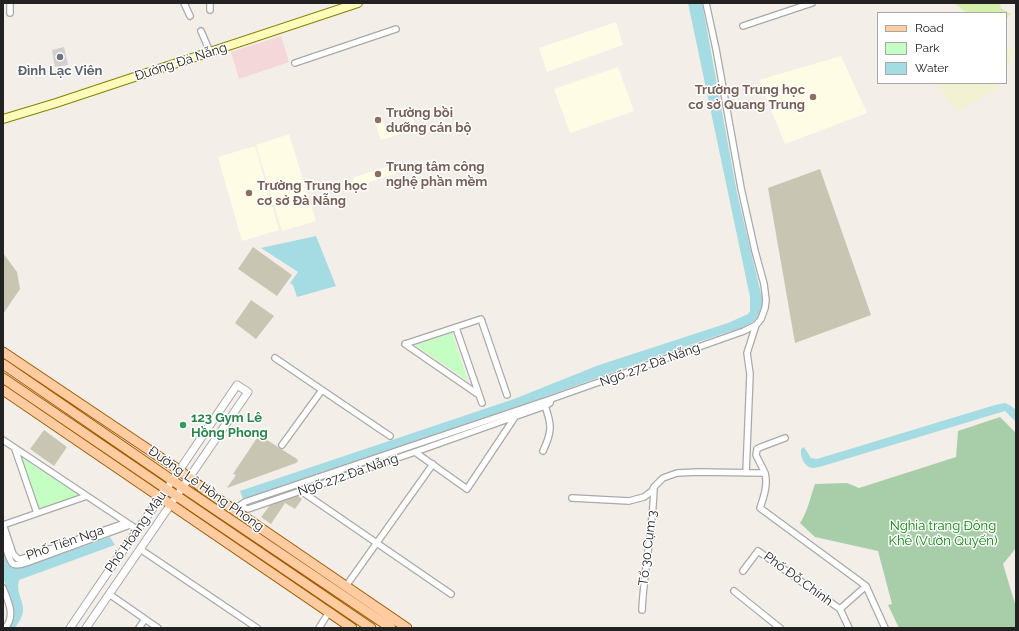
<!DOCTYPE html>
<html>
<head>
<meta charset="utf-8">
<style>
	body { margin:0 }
	#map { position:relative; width:1019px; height:631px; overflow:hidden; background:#f3eee8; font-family:Raleway,sans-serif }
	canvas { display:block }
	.frame { position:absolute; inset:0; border:4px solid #222; pointer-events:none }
	.legend { position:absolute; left:877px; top:12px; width:130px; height:72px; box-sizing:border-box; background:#fff; border:1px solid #a7a7a7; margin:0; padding:5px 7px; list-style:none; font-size:12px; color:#222 }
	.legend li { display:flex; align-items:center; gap:8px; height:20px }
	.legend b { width:20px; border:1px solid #a7a7a7 }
</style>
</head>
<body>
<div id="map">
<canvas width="1019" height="631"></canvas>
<div class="frame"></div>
<ul class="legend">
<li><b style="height:5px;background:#ffcca1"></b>Road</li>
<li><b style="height:11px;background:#c5fec3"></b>Park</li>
<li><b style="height:11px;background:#a5dce3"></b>Water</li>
</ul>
</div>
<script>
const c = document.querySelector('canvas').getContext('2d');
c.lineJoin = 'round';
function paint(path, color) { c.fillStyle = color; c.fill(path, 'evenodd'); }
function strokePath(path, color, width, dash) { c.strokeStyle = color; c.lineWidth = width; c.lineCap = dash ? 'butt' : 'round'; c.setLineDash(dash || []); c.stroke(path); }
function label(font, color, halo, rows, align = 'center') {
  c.font = font + ' Raleway,sans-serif'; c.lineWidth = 3; c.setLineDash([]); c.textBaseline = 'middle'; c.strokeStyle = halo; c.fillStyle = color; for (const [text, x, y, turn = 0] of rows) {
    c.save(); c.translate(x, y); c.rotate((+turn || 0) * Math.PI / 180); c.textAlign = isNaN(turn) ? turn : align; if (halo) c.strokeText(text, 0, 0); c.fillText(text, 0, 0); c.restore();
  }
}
paint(new Path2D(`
	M281,36L289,62L239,79L231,52Z`), '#f4d7d9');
paint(new Path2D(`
	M616,22L623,45L547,72L539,48Z
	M841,56L867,113L785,144L759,80Z
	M618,67L634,111L570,133L554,89Z
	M409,106L416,129L381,140L373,117L380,115L386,130L408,123L403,108Z
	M289,134L316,221L282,231L256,145Z
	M255,146L279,230L242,241L218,157Z
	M400,162L403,171L356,187L353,178Z`), '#fffce5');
paint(new Path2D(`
	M64,47L68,65L55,67L52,50Z`), '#d0d0d0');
paint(new Path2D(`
	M820,169L871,315L795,343L768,188Z
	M253,247L292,275L277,296L238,269Z
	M3,253L17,272L20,289L3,314Z
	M251,300L274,316L256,339L235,323Z
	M44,430L67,447L54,466L30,449Z
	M259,435L297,459L298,461L296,463L227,488L236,475L233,474Z
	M296,494L302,499L295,509L285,503L271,524L261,517L274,500Z`), '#c8c6b2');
paint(new Path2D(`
	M1006,45L1016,51L1006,71Z
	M935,83H1000L996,90L957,111Z`), '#f2f1d2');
paint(new Path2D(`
	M954,3H1000L1001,8L1011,14L1006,19V13H967Z`), '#d4f0ab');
paint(new Path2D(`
	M1000,417L1016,433V548L1003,564L1016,607V628H899L888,605L892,604L878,551L815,537L800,523C808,511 810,498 815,484L847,483L859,488L956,457L958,431Z`), '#a7cea9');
paint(new Path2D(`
	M452,333L468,381L415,345Z
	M21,457L80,496L40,510Z`), '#c5fec3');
paint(new Path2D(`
	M688,3H702L737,193L762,298C763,315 756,322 741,328C665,352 591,381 516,407C425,439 334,470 243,499L240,491L514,399L599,365L728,323L748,314L750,311V297Z
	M316,236L336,286L297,297L293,285L290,283L298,272L261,248Z
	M1005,403L1011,406L1016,410V422L1005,411L826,465C822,466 816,468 812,468C804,467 800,456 801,449L804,447L811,458L817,459L995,405Z
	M110,537L115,545L19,580C16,593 22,597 23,608C24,615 19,622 15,628H3L11,619L14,614L11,600L3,578V550C8,565 10,568 26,566Z`), '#a5dce3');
const minor = new Path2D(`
	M10,3V13
	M184,3L190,16
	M210,3V10
	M743,26L812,3
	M201,31L210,52
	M295,63L396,29
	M456,328L482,403
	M405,344L481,319L507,395
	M405,344L479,395
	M275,358L322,390
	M3,440L138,530
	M282,445L322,390L390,436
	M15,449L37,513
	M543,451C552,432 552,425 545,406
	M415,452L467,489L515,417
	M746,473L750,374L747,353L756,325
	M765,473L756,455L757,449L761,447L785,438
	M301,491L451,594
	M572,498L629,501L644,497L652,491L654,487L663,478L677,473L698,472L765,473C768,485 764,496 760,508L866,586L885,628
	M239,506L245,502L551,399
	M234,508L239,506L248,509L415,452L545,406L550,403L551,399L744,331L756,325L761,319L765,308L766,300L764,284L755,251L741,188L716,49L706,3
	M3,524L13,554L18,559H21L125,523
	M3,525L87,496
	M3,539C5,545 9,561 13,564C17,566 23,564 26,563L130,525
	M140,549L257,628
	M743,571L758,551L840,609L849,628
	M346,586L433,464
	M3,588C8,601 16,616 5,628
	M734,591L780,628
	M109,594L158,628
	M840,609L866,586
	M642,610C644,569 653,529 654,487
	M139,628L145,619
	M319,628L329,612`);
const tertiary = new Path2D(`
	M170,484L237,385L248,392L180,491
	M70,628L112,566L163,494
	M86,628L173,501`);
const secondary = new Path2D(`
	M3,119L56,103L358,3`);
const primary = new Path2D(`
	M3,352L179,470L205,490L407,628
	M3,364L182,487L391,628
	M3,378L371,628
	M3,390L352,628`);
strokePath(minor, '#a9a9a9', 8);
strokePath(tertiary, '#a9a9a9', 9);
strokePath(secondary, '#828200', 10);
strokePath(primary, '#a05a00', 11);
strokePath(minor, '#fff', 5.5);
strokePath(tertiary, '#fff', 7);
strokePath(secondary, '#fffbba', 8);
strokePath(primary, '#ffcca1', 9);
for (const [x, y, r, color] of [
	[60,57,4,"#6b7280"],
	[813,97,4,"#8d6e63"],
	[378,120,4,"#8d6e63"],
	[378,174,4,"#8d6e63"],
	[249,193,4,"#8d6e63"],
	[183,425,4,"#2e9e5b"]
]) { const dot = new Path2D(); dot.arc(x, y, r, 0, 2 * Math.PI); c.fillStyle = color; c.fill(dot); strokePath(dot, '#fff', 1.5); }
label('13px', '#222', '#fff', [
	["Đường Đà Nẵng",181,62,-18],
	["Ngõ 272 Đà Nẵng",650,365,-20],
	["Ngõ 272 Đà Nẵng",348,475,-19],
	["Đường Lê Hồng Phong",206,489,35],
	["Phố Hoàng Mậu",136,532,-55],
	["Phố Tiên Nga",65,543,-19],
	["Tổ 30 Cụm 3",648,548,-83],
	["Phố Đỗ Chính",798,579,36]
]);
label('bold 13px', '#5b616d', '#fff', [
	["Đình Lạc Viên",60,71]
]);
label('bold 13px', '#785e54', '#fff', [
	["Trường Trung học",805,90,"right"],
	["cơ sở Quang Trung",805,105,"right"],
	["Trường bồi",386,113],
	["dưỡng cán bộ",386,128],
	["Trung tâm công",386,167],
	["nghệ phần mềm",386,182],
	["Trường Trung học",257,186],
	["cơ sở Đà Nẵng",257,201]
], 'left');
label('bold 13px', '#27864d', '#fff', [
	["123 Gym Lê",191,418],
	["Hồng Phong",191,433]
], 'left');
label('13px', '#068803', '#fff', [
	["Nghia trang Đông",943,526],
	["Khê (Vườn Quyến)",943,541]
]);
</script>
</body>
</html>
